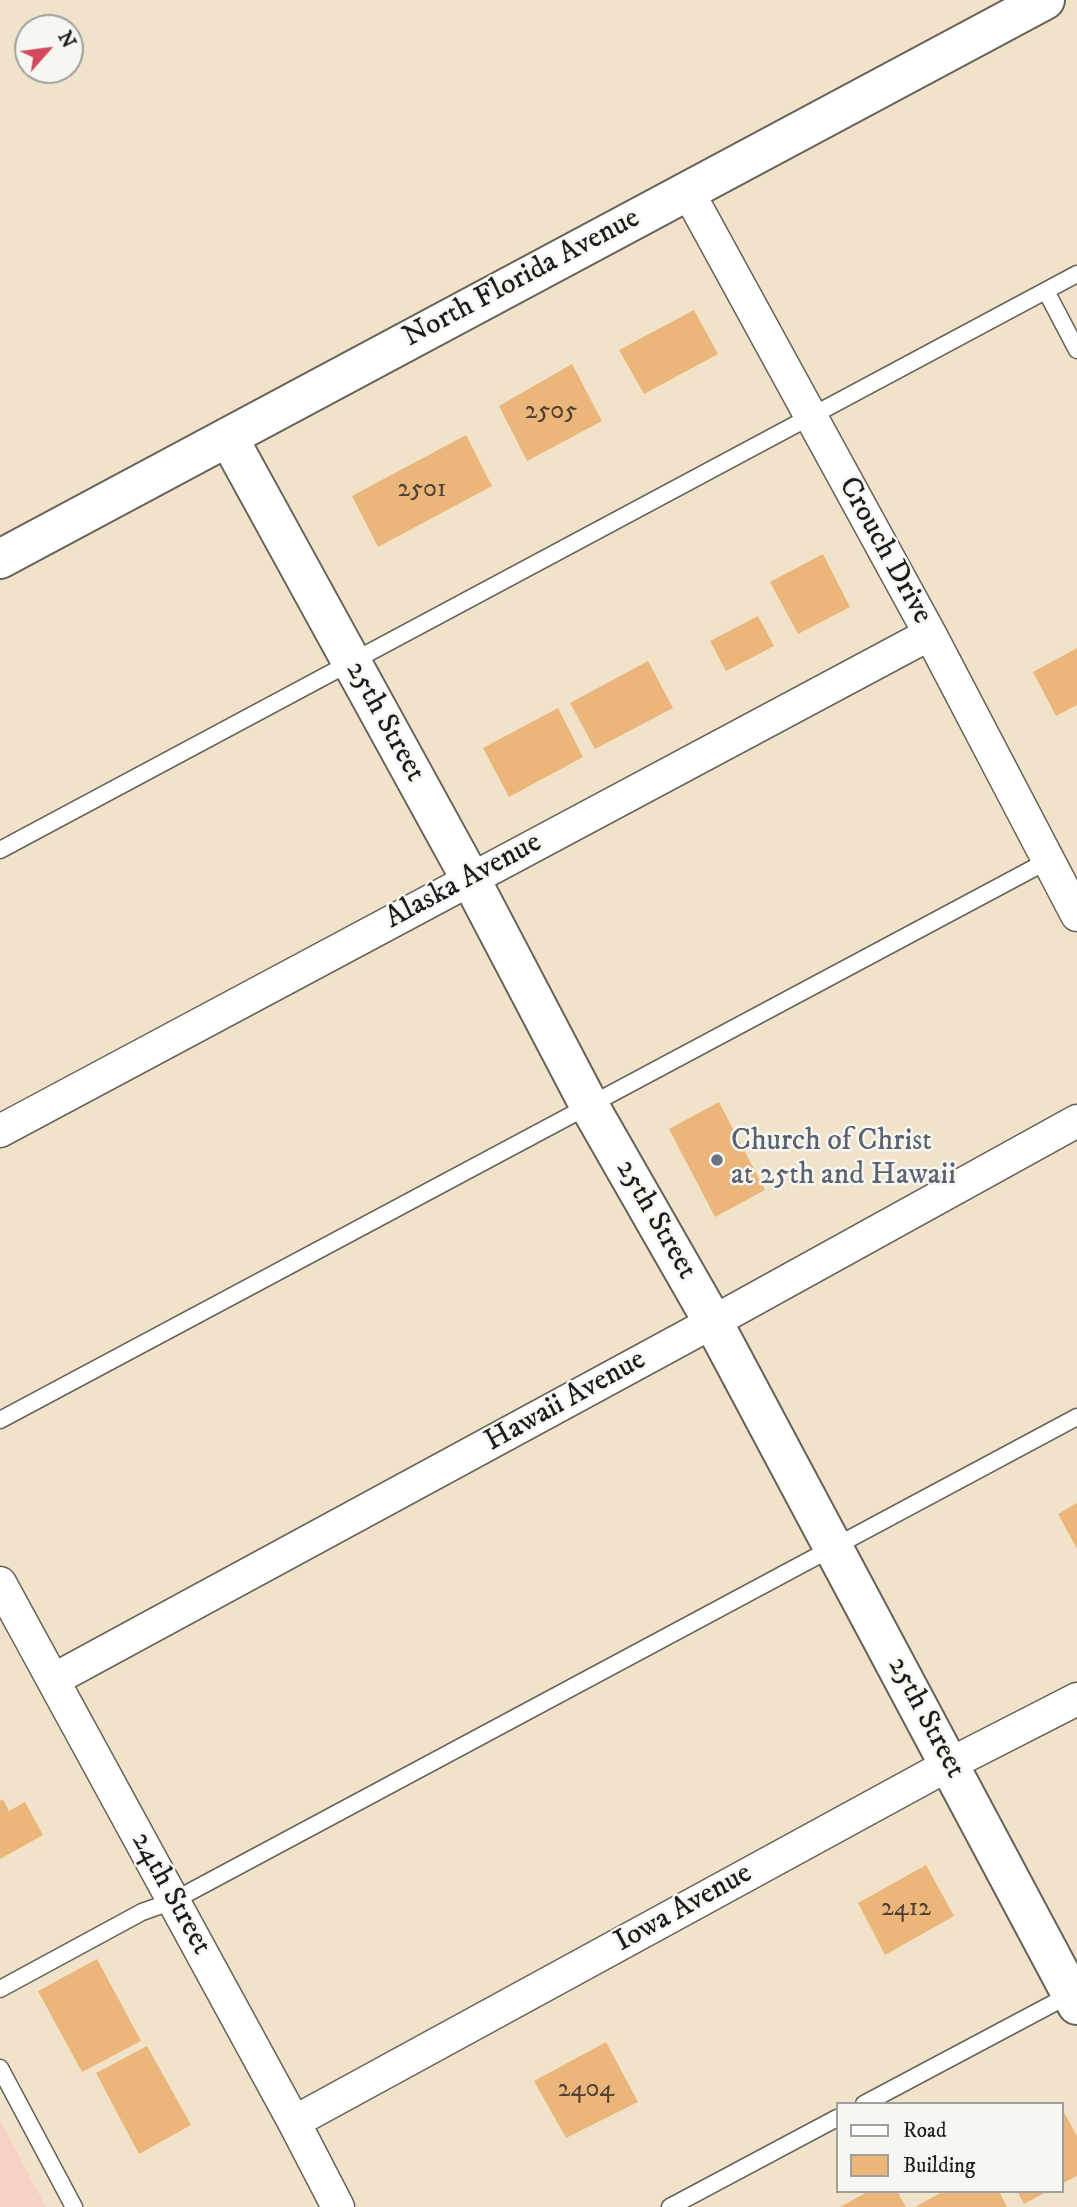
<!DOCTYPE html>
<html>
<head>
<meta charset="utf-8">
<style>
	body { margin:0 }
	#map { position:relative; width:1077px; height:2207px; overflow:hidden; background:#f1e3ca; font-family:"IM FELL DW Pica",serif }
	canvas { display:block }
	.legend { position:absolute; left:836px; top:2102px; width:228px; height:91px; box-sizing:border-box; background:#f6f6f2; border:2px solid #9f9f9c; margin:0; padding:9px 12px; list-style:none; font-size:21px; color:#1c1c1c }
	.legend li { display:flex; align-items:center; gap:14px; height:35px }
	.legend b { width:35px; border:2px solid #9f9f9c }
	.north { position:absolute; left:14px; top:14px; width:70px; height:70px; box-sizing:border-box; background:#f6f6f2; border:2px solid #9f9f9c; border-radius:50%; rotate:62deg; font-size:19px; font-weight:700; line-height:28px; text-align:center; color:#1c1c1c }
	.north::after { content:''; display:block; margin:auto; width:24px; height:32px; background:#d1495b; clip-path:polygon(50% 0,100% 100%,50% 72%,0 100%) }
</style>
</head>
<body>
<div id="map">
<canvas width="1077" height="2207"></canvas>
<ul class="legend">
<li><b style="height:9px;background:#fff"></b>Road</li>
<li><b style="height:19px;background:#ecb67b"></b>Building</li>
</ul>
<div class="north">N</div>
</div>
<script>
const c = document.querySelector('canvas').getContext('2d');
c.lineJoin = 'round';
function paint(path, color) { c.fillStyle = color; c.fill(path, 'evenodd'); }
function strokePath(path, color, width, dash) { c.strokeStyle = color; c.lineWidth = width; c.lineCap = dash ? 'butt' : 'round'; c.setLineDash(dash || []); c.stroke(path); }
function label(font, color, halo, rows, align = 'center') {
  c.font = font + ' "IM FELL DW Pica",serif'; c.lineWidth = 5; c.setLineDash([]); c.textBaseline = 'middle'; c.strokeStyle = halo; c.fillStyle = color; for (const [text, x, y, turn = 0] of rows) {
    c.save(); c.translate(x, y); c.rotate((+turn || 0) * Math.PI / 180); c.textAlign = isNaN(turn) ? turn : align; if (halo) c.strokeText(text, 0, 0); c.fillText(text, 0, 0); c.restore();
  }
}
paint(new Path2D(`
	M0,2120L46,2207H0Z`), '#f7d1c7');
paint(new Path2D(`
	M694,310L718,354L644,394L619,350Z
	M572,364L602,421L527,461L499,406Z
	M466,435L492,486L378,547L352,496Z
	M823,554L850,607L798,634L770,582Z
	M758,616L774,646L726,671L710,641Z
	M1077,648V705L1056,716L1033,672Z
	M648,661L673,708L595,749L570,703Z
	M558,708L583,757L509,797L483,748Z
	M719,1102L765,1190L715,1217L669,1129Z
	M1077,1503V1549L1058,1514Z
	M3,1799L9,1811L25,1802L43,1835L0,1859V1801Z
	M926,1865L954,1916L885,1955L858,1903Z
	M97,1959L141,2041L82,2072L38,1991Z
	M606,2042L638,2102L566,2138L534,2081Z
	M147,2046L191,2125L139,2154L96,2073Z
	M1061,2107L1077,2136V2176L1061,2184Z
	M869,2191H897L906,2207H840Z
	M944,2191H999L1007,2207H915Z
	M1017,2191H1048L1024,2204Z`), '#ecb67b');
const lane = new Path2D(`
	M1046,291L1077,350
	M0,850L1077,274
	M0,1420L1049,860
	M0,1989L142,1912L173,1901L1077,1417
	M0,2068L74,2207
	M864,2104L1071,1994
	M670,2207L837,2118`);
const street = new Path2D(`
	M687,190L930,634L1077,915
	M0,1131L930,634
	M0,1583L294,2122L338,2207
	M53,1680L713,1322L1077,1121
	M294,2122L950,1764L1077,1699`);
const secondary = new Path2D(`
	M228,437L470,878L590,1107L713,1322L1077,2005
	M0,559L1045,0`);
strokePath(lane, '#676259', 19);
strokePath(street, '#676259', 35);
strokePath(secondary, '#676259', 42);
strokePath(lane, '#fff', 16);
strokePath(street, '#fff', 32);
strokePath(secondary, '#fff', 38);
for (const [x, y, r, color] of [
	[717,1160,7,"#6b7280"]
]) { const dot = new Path2D(); dot.arc(x, y, r, 0, 2 * Math.PI); c.fillStyle = color; c.fill(dot); strokePath(dot, '#f6f6f2', 2.5); }
label('26px', '#504234', null, [
	["2505",551,413],
	["2501",422,491],
	["2412",906,1910],
	["2404",586,2091]
]);
label('30px', '#1c1c1c', '#f6f6f2', [
	["North Florida Avenue",522,279,-28],
	["Crouch Drive",884,551,61],
	["25th Street",384,722,61],
	["Alaska Avenue",464,882,-28],
	["25th Street",655,1220,60],
	["Hawaii Avenue",566,1402,-29],
	["25th Street",925,1718,62],
	["24th Street",170,1894,61],
	["Iowa Avenue",684,1909,-29]
]);
label('30px', '#5b616d', '#f6f6f2', [
	["Church of Christ",731,1143],
	["at 25th and Hawaii",731,1177]
], 'left');
</script>
</body>
</html>
